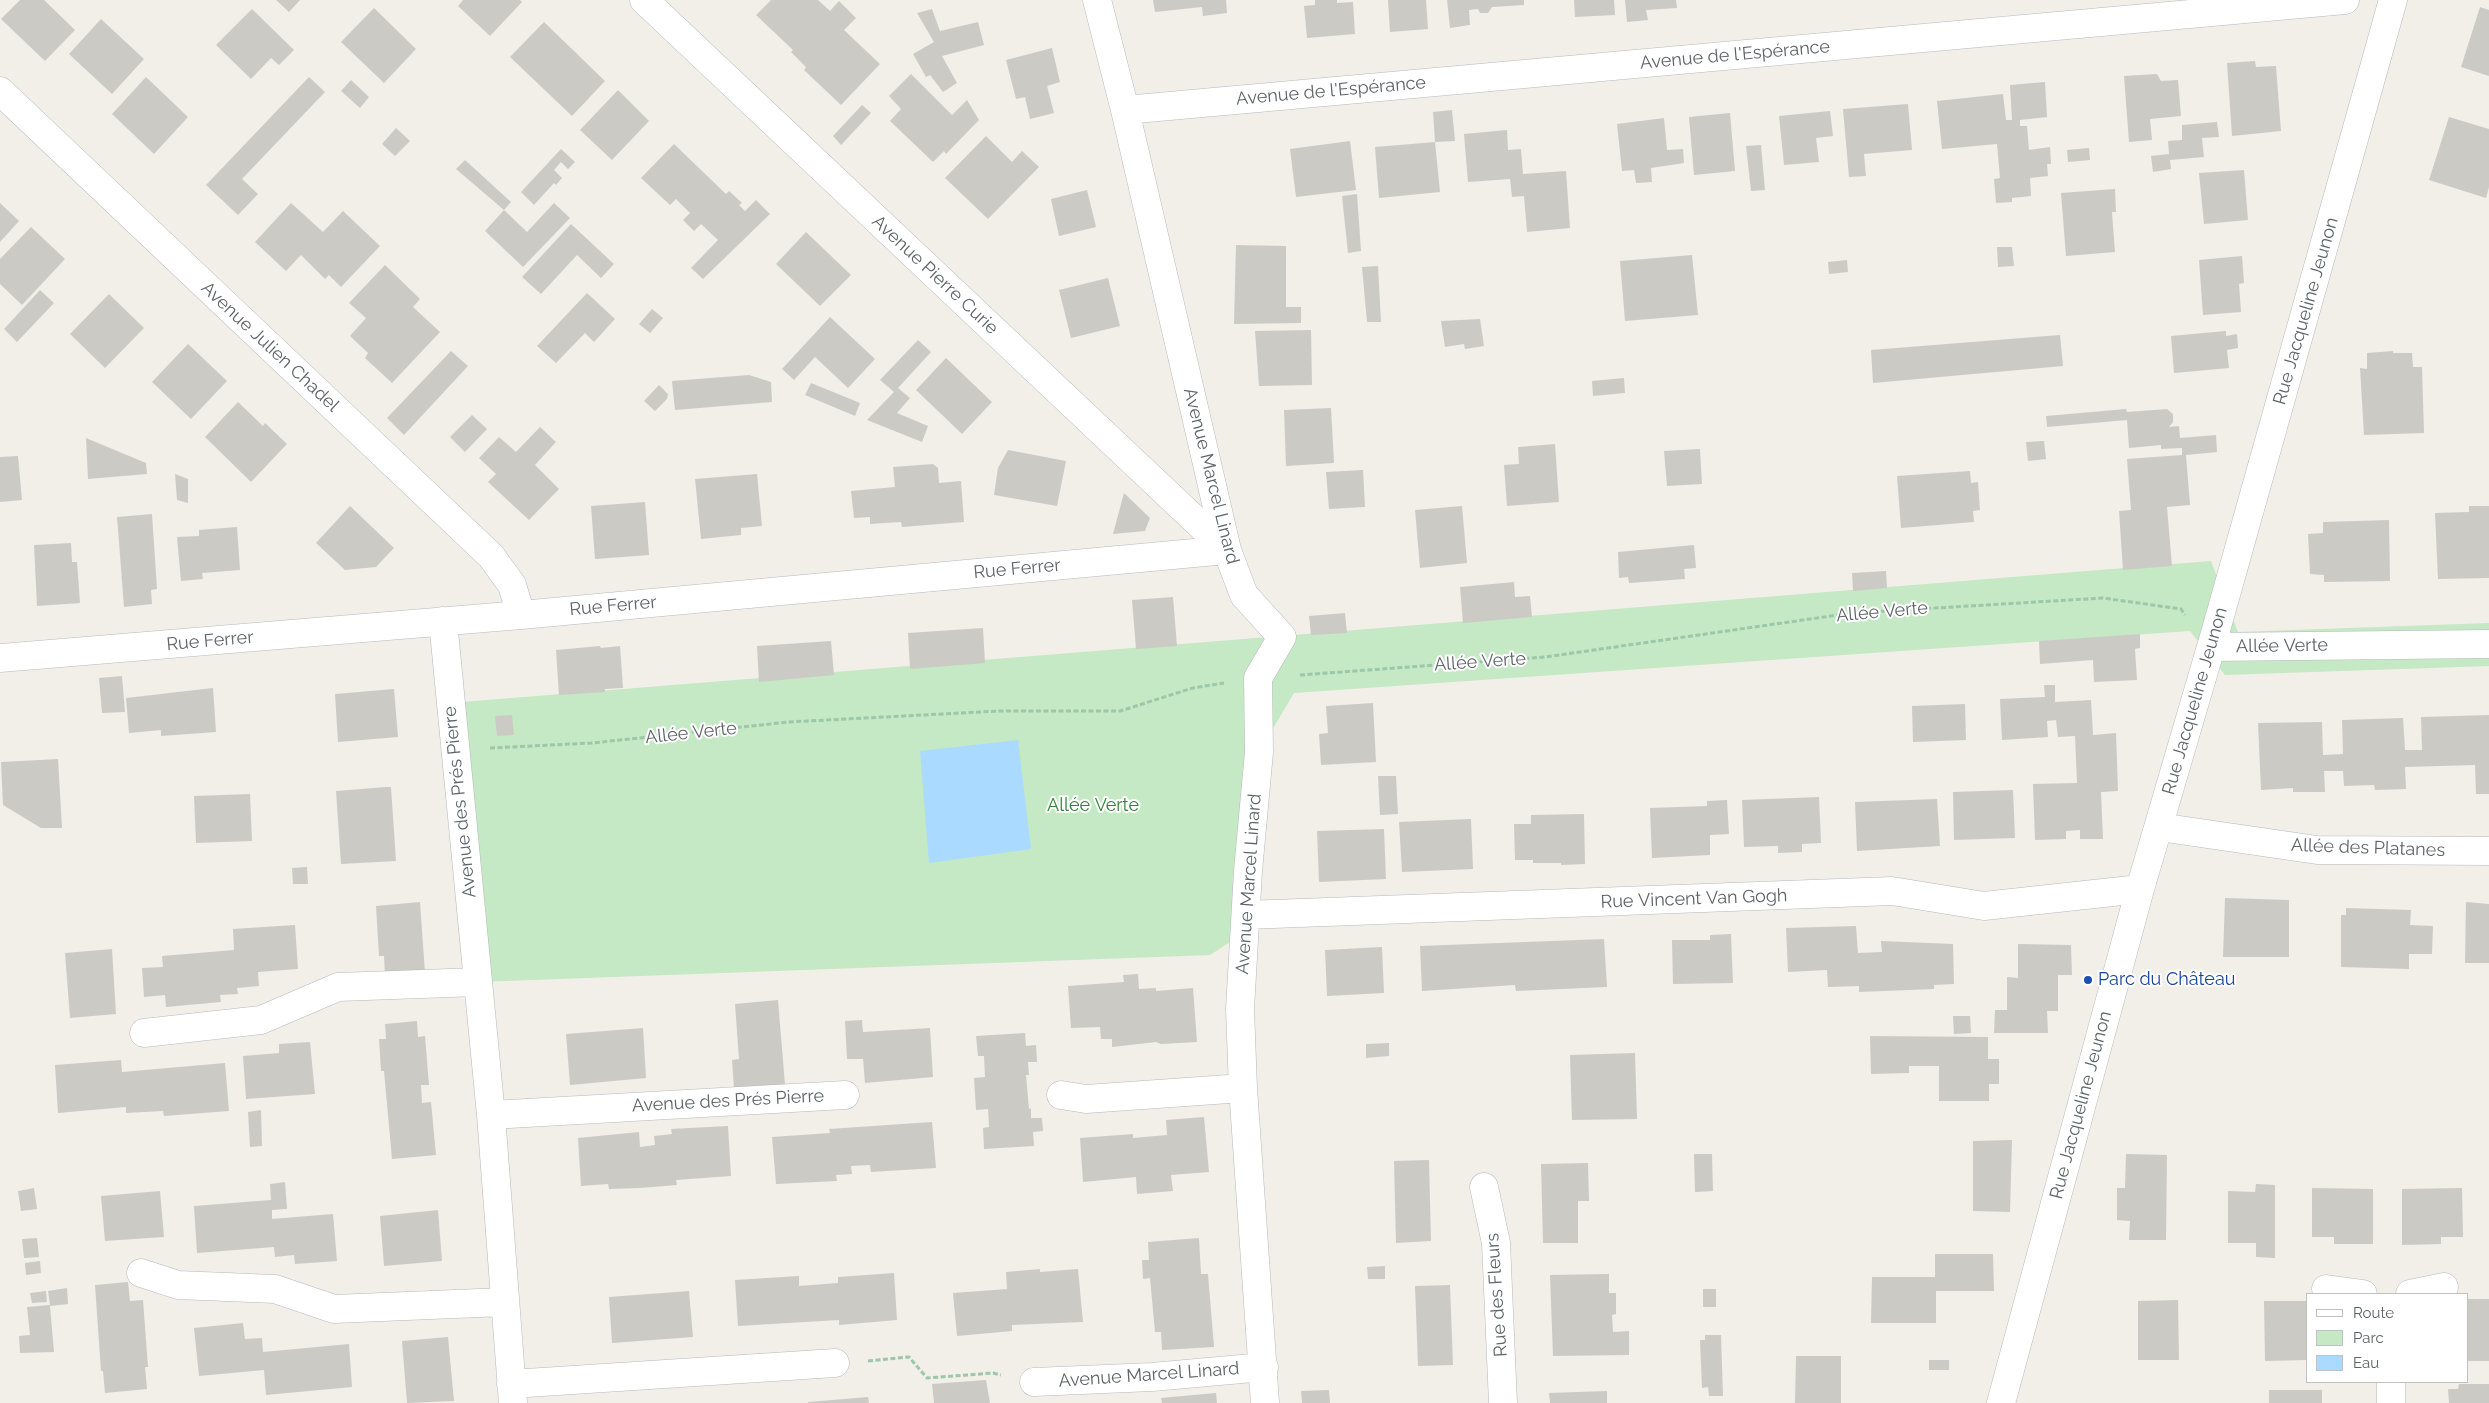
<!DOCTYPE html>
<html>
<head>
<meta charset="utf-8">
<style>
	body { margin:0 }
	#map { position:relative; width:2489px; height:1403px; overflow:hidden; background:#f1efe8; font-family:Raleway,sans-serif }
	canvas { display:block }
	.legend { position:absolute; left:2306px; top:1293px; width:162px; height:90px; box-sizing:border-box; background:#fff; border:1px solid #bfc1c3; margin:0; padding:6px 9px; list-style:none; font-size:15px; color:#5f6368 }
	.legend li { display:flex; align-items:center; gap:10px; height:25px }
	.legend b { width:25px; border:1px solid #bfc1c3 }
</style>
</head>
<body>
<div id="map">
<canvas width="2489" height="1403"></canvas>
<ul class="legend">
<li><b style="height:6px;background:#fff"></b>Route</li>
<li><b style="height:14px;background:#c5e8c5"></b>Parc</li>
<li><b style="height:14px;background:#aadaff"></b>Eau</li>
</ul>
</div>
<script>
const c = document.querySelector('canvas').getContext('2d');
c.lineJoin = 'round';
function paint(path, color) { c.fillStyle = color; c.fill(path, 'evenodd'); }
function strokePath(path, color, width, dash) { c.strokeStyle = color; c.lineWidth = width; c.lineCap = dash ? 'butt' : 'round'; c.setLineDash(dash || []); c.stroke(path); }
function label(font, color, halo, rows, align = 'center') {
  c.font = font + ' Raleway,sans-serif'; c.lineWidth = 4; c.setLineDash([]); c.textBaseline = 'middle'; c.strokeStyle = halo; c.fillStyle = color; for (const [text, x, y, turn = 0] of rows) {
    c.save(); c.translate(x, y); c.rotate((+turn || 0) * Math.PI / 180); c.textAlign = isNaN(turn) ? turn : align; if (halo) c.strokeText(text, 0, 0); c.fillText(text, 0, 0); c.restore();
  }
}
paint(new Path2D(`
	M2211,561L2238,632L2489,623V666L2225,675L2190,631L1294,693L1259,752L1244,933L1210,955L478,982L450,703Z`), '#c5e8c5');
paint(new Path2D(`
	M1018,740L1031,849L929,863L920,751Z`), '#aadaff');
paint(new Path2D(`
	M20,0H44L75,30L45,61L1,19Z
	M276,0H300L289,12Z
	M463,0H520L522,2L490,36L458,6Z
	M771,0H818L830,11L839,1L856,18L844,30L880,64L841,105L804,70L806,67L791,52L793,50L756,15Z
	M1153,0H1226L1227,13L1203,16L1202,7L1155,12Z
	M1315,0H1337V3L1353,2L1355,34L1307,38L1304,6L1315,5Z
	M1388,0H1426L1428,29L1390,32Z
	M1447,0H1524V5L1492,7L1488,13H1480L1478,9L1469,10L1470,25L1450,28Z
	M1574,0H1614L1615,15L1575,17Z
	M1625,0H1676L1677,8L1646,10L1648,20L1627,22Z
	M2480,7L2489,10V76L2461,67Z
	M374,8L416,49L384,83L341,42Z
	M252,9L294,50L279,65L271,58L251,79L216,45Z
	M932,9L940,31L978,22L984,45L942,56L957,83L943,92L930,75L926,77L913,54L934,42L917,13Z
	M101,19L144,59L112,94L69,54Z
	M544,22L605,81L572,116L510,57Z
	M1052,48L1060,82L1047,86L1054,113L1030,119L1025,97L1016,99L1006,60Z
	M2255,61L2256,67L2276,66L2281,131L2232,136L2227,63Z
	M911,74L952,115L967,100L979,120L946,154L944,151L933,162L890,121L901,109L889,96Z
	M2157,74L2161,81L2178,80L2181,116L2150,119L2152,140L2129,142L2124,76Z
	M146,77L188,117L154,154L112,114Z
	M309,77L325,92L242,179L258,194L238,215L206,185Z
	M351,80L369,97L360,108L341,91Z
	M2045,82L2047,117L2020,120V126H2027L2029,150L2050,147L2051,164H2047L2048,176L2030,178L2031,196L2012,198V202L1996,203L1994,179L2000,178L1997,144L1942,149L1937,101L2003,94L2006,120H2012L2010,85Z
	M618,90L649,121L612,160L580,130Z
	M1908,104L1912,150L1864,154L1866,176L1849,177L1843,109Z
	M862,105L871,113L841,145L833,136Z
	M1452,110L1455,141L1435,142L1433,112Z
	M1830,111L1833,136L1816,138L1819,162L1784,165L1779,116Z
	M1730,113L1735,171L1694,175L1689,117Z
	M2449,117L2489,129V187L2486,198L2429,180Z
	M1664,118L1667,150L1683,149L1684,163L1651,168L1652,182L1636,183L1634,170L1622,171L1617,124Z
	M2217,122L2219,137L2202,138L2204,157L2170,160L2171,169L2153,172L2151,156L2169,154L2168,141L2182,140V125Z
	M396,128L410,141L395,156L382,144Z
	M1507,130L1508,150L1521,149L1523,174L1566,171L1570,228L1527,232L1524,196L1512,197L1510,179L1468,182L1464,134Z
	M986,136L1012,162L1022,151L1039,167L988,219L945,178Z
	M1350,141L1356,190L1296,197L1290,149Z
	M1435,142L1440,192L1379,198L1375,147Z
	M674,144L726,194L729,191L742,203L739,205L745,211L756,200L770,214L703,279L691,268L718,240L701,224L694,231L683,220L690,213L676,199L670,205L641,178Z
	M1761,145L1765,190L1751,191L1746,146Z
	M2089,148L2090,160L2068,162L2067,150Z
	M561,149L575,162L568,169L561,162L554,170L562,178L556,185L554,183L534,205L521,192Z
	M465,160L511,202L504,210L527,232L554,203L570,218L523,267L485,231L504,210L456,169Z
	M2244,170L2248,220L2204,224L2199,173Z
	M2115,189L2116,212H2112L2115,252L2066,256L2061,193Z
	M1087,190L1096,227L1059,236L1051,199Z
	M1357,194L1361,251L1348,253L1342,196Z
	M0,203L19,221L0,242Z
	M291,203L323,232L343,211L380,246L341,287L329,275L325,279L301,255L286,271L255,242Z
	M571,224L614,264L601,278L577,255L541,294L522,277Z
	M31,227L65,259L22,305L0,284V259Z
	M806,232L851,275L820,306L776,264Z
	M1236,245L1286,246V307H1301V323L1234,324Z
	M1997,247H2012L2014,266L1998,267Z
	M1692,255L1698,315L1625,321L1620,261Z
	M2242,256L2244,283L2239,284L2241,312L2203,315L2199,260Z
	M1847,260L1848,272L1829,274L1828,262Z
	M385,265L420,299L413,307L440,332L392,383L365,358L368,353L350,336L366,318L349,303Z
	M1378,266L1381,322H1367L1362,267Z
	M1108,278L1120,326L1071,338L1059,290Z
	M40,290L54,303L17,342L4,329Z
	M587,293L615,319L594,342L585,333L556,363L537,346Z
	M109,294L144,328L105,368L70,334Z
	M652,309L663,318L650,333L639,324Z
	M830,317L875,359L848,388L815,357L794,380L782,369Z
	M1480,319L1484,346L1465,349L1464,344L1445,347L1441,321Z
	M1311,330L1312,385L1259,386L1255,331Z
	M2226,331V336L2237,334L2238,348L2227,350L2229,368L2174,373L2171,336Z
	M2060,335L2063,366L1873,383L1871,350Z
	M918,340L931,352L898,388L910,398L897,413L928,426L922,442L867,420L894,392L880,380Z
	M188,344L227,381L191,419L152,382Z
	M451,351L468,366L404,435L387,418Z
	M2393,351V353H2412L2413,367H2422L2424,433L2364,435L2360,368L2367,369V353Z
	M946,358L992,402L962,434L916,390Z
	M749,375L771,382L772,402L675,410L672,381Z
	M1624,378L1625,393L1593,396L1592,381Z
	M811,383L860,403L855,416L805,395Z
	M659,385L668,394L667,399L655,411L644,401Z
	M238,402L263,426L265,423L287,444L251,482L205,437Z
	M1331,408L1334,463L1286,466L1284,410Z
	M2126,409L2127,412L2167,409L2173,414V422L2169,427L2179,426L2180,438L2216,435L2217,452L2186,455L2190,505L2167,507L2172,566L2123,570L2119,511L2131,510L2127,459L2182,455V448L2161,449V445L2129,448L2127,420L2047,427L2046,416Z
	M472,415L487,429L465,452L450,437Z
	M540,427L556,442L535,465L559,489L529,520L488,482L496,474L479,458L499,437L516,452Z
	M86,438L146,463L147,474L88,479Z
	M2044,441L2046,459L2028,461L2026,442Z
	M1555,444L1559,502L1507,506L1504,465L1519,464L1518,447Z
	M1700,449L1702,484L1667,486L1664,451Z
	M1008,450L1066,461L1057,506L994,495L998,468Z
	M18,456L22,500L0,502V457Z
	M933,464L938,468L939,483L961,481L964,522L902,527L901,522L870,524V517L854,518L851,491L895,487L893,467Z
	M1363,470L1365,507L1329,509L1326,472Z
	M1970,471L1971,483L1978,482L1980,510L1973,511L1974,522L1901,528L1897,476Z
	M175,474L188,479V503L177,500Z
	M757,474L762,526L741,528V535L701,539L695,479Z
	M1124,493L1150,518L1145,531L1113,534Z
	M645,502L649,555L595,559L591,506Z
	M350,506L394,548L376,567L345,570L316,543Z
	M1462,506L1467,563L1420,568L1415,510Z
	M2469,506H2489V578L2438,579L2435,513L2469,512Z
	M152,514L157,589L151,590L152,604L124,607L117,517Z
	M2389,520L2390,581L2324,582V575L2310,574L2308,534L2323,533V522Z
	M237,527L240,570L202,573L203,579L181,581L177,537L199,536V530Z
	M71,543L72,562H77L80,603L37,606L34,545Z
	M1694,545L1696,568L1684,569L1685,579L1629,583L1628,577L1619,578L1618,552Z
	M1886,571L1887,588L1853,591L1852,573Z
	M1514,582L1515,597L1530,596L1532,617L1463,623L1460,587Z
	M1173,597L1177,646L1136,649L1132,600Z
	M1345,613L1347,633L1311,635L1309,616Z
	M983,628L985,663L910,669L908,633Z
	M2140,634V648L2135,649L2137,680L2094,682L2093,660L2040,664L2039,641Z
	M831,641L834,675L759,682L757,646Z
	M600,646L601,648L620,646L623,688L605,689V692L559,695L556,650Z
	M122,676L125,712L102,713L99,678Z
	M2044,685H2055V702L2091,700L2093,735L2116,733L2118,791L2101,792L2103,839H2080V830L2066,831V839L2035,840L2033,784L2077,783L2075,736L2058,737L2056,720L2047,721L2048,737L2002,740L2000,699L2045,697Z
	M213,688L216,732L161,736V730L129,733L126,698Z
	M394,689L398,737L338,742L335,694Z
	M1373,703L1376,762L1321,765L1319,734L1328,733L1326,706Z
	M1965,704L1966,740L1913,742L1912,706Z
	M512,715L514,735L497,736L495,716Z
	M2489,715V794H2476L2475,765L2405,767L2406,789L2375,790L2374,785L2344,786L2343,771H2324L2325,792H2293V788L2261,790L2258,723L2322,722L2323,755L2343,754L2342,720L2403,718L2405,750H2422L2421,717Z
	M58,759L62,828H41L3,805L1,762Z
	M1378,776H1396L1398,814L1380,815Z
	M386,787H391L396,861L341,864L336,791Z
	M2013,790L2015,838L1954,840L1953,792Z
	M250,794L252,841L196,843L194,796Z
	M1819,797L1821,843L1802,844V852L1778,853V846L1744,847L1742,800Z
	M1937,799L1940,846L1857,851L1855,802Z
	M1727,800L1729,834L1710,835V855L1652,858L1650,808L1707,806V801Z
	M1584,814L1585,864L1561,865V863H1533V860H1515L1514,824H1531V815Z
	M1471,819L1473,869L1402,872L1399,822Z
	M1384,829L1386,879L1319,882L1317,831Z
	M307,867L308,884H293L292,868Z
	M2225,898L2289,900V957H2223Z
	M420,902L425,973L385,977L384,956H379L376,906Z
	M2466,902L2489,904V963H2465Z
	M2346,908L2411,910L2410,925L2433,926L2432,954H2409V969L2341,967V915H2346Z
	M295,925L298,969L258,972L259,986L237,988L238,994L220,995L221,1002L166,1007L165,995L144,997L142,968L163,967L162,956L234,950L233,929Z
	M1856,926L1858,953L1882,952L1881,941L1953,944L1954,984L1934,985V989L1859,992V986L1828,987L1827,970L1788,972L1786,928Z
	M1731,934L1733,983L1673,984L1672,940H1710V935Z
	M1604,939L1607,987L1516,991L1515,985L1422,991L1420,946Z
	M2018,944L2071,945L2072,975H2058V1011H2047L2048,1033H1994L1995,1010H2007V977L2018,978Z
	M1382,947L1384,993L1327,996L1325,950Z
	M112,949L116,1014L70,1018L65,953Z
	M1138,974L1139,989L1156,988V991L1193,988L1197,1042L1161,1044L1156,1042L1112,1047V1039H1101L1100,1027L1071,1028L1068,986L1124,982L1123,975Z
	M778,1000L785,1085L734,1089L732,1060L739,1059L735,1004Z
	M1953,1016H1970L1971,1033L1954,1034Z
	M862,1020L863,1032L930,1028L933,1077L865,1083L863,1059H847L845,1021Z
	M417,1021L418,1037L425,1036L429,1085H421L422,1103L431,1102L436,1155L392,1159L384,1071H381L379,1039H386L385,1024Z
	M643,1028L646,1078L570,1085L566,1034Z
	M1025,1033L1026,1046L1036,1045L1037,1062H1028L1029,1075H1026L1029,1109L1031,1108V1118H1042L1043,1131L1033,1132L1034,1146L984,1149L983,1128L989,1127L988,1109L976,1110L974,1078L985,1077L984,1056H978L976,1036Z
	M1870,1036L1988,1037V1059H1999V1084H1989V1101H1939V1066H1909V1073L1871,1074Z
	M310,1042L315,1094L246,1099L243,1056L279,1053V1044Z
	M1389,1043V1056L1366,1058V1044Z
	M1635,1053L1637,1119L1572,1120L1570,1055Z
	M121,1060L122,1072L225,1063L229,1111L164,1116L163,1111L126,1113V1107L58,1113L55,1065Z
	M261,1110L262,1146L250,1147L248,1112Z
	M1204,1117L1209,1172L1171,1175L1173,1191L1137,1194L1136,1177L1083,1182L1080,1138L1133,1134V1138L1167,1135L1166,1120Z
	M932,1122L936,1168L871,1172L870,1165L851,1166L852,1174L836,1175L837,1181L776,1184L772,1137L830,1133L829,1129Z
	M728,1126L731,1176L676,1180L677,1185L640,1188L609,1189L608,1184L581,1186L578,1138L639,1132L640,1147L655,1145L654,1136L672,1134L671,1129Z
	M2012,1140L2010,1212L1973,1211V1141Z
	M1694,1154H1712L1713,1191L1695,1192Z
	M2126,1154L2167,1155L2166,1240H2129L2130,1221L2117,1220V1188H2125Z
	M1429,1160L1431,1241L1396,1243L1394,1161Z
	M1588,1163L1589,1201H1578V1243H1543L1541,1164Z
	M285,1182L287,1209L272,1210V1219L333,1214L337,1261L295,1264L294,1255L275,1257L274,1247L197,1253L194,1206L271,1200L270,1184Z
	M2256,1184L2275,1185V1258L2256,1257V1243H2228V1191L2255,1192Z
	M34,1188L37,1209L21,1211L18,1191Z
	M2312,1188L2373,1189V1244H2334V1237H2312Z
	M2462,1188L2463,1237H2441V1244L2402,1245V1189Z
	M160,1191L164,1237L105,1241L101,1196Z
	M438,1210L442,1261L384,1266L380,1216Z
	M37,1238L39,1257L24,1258L22,1239Z
	M1199,1238L1201,1274H1208L1214,1347L1162,1350L1161,1332H1155L1150,1278L1143,1279L1142,1260H1149L1148,1242Z
	M1935,1254H1993L1994,1291H1936V1323H1871L1872,1277H1935Z
	M40,1261L41,1273L26,1275L25,1263Z
	M1385,1266V1279H1368L1367,1267Z
	M1040,1269V1272L1078,1269L1083,1322L1012,1325V1331L957,1336L953,1293L1007,1289L1006,1272Z
	M894,1273L897,1320L839,1325V1320L738,1326L735,1280L799,1276V1286L838,1283V1277Z
	M1609,1274V1293H1616V1314L1612,1315L1613,1332L1629,1331V1355L1553,1356L1550,1275Z
	M128,1282L130,1301L143,1300L148,1367H145L147,1389L105,1393L103,1371H101L95,1285Z
	M1450,1285L1453,1365L1418,1366L1415,1286Z
	M67,1288L68,1304L50,1306L54,1352L20,1353L19,1336L30,1335L27,1307L50,1305L48,1291Z
	M1703,1289H1716V1307H1703Z
	M46,1291L47,1302L32,1303L30,1293Z
	M689,1291L693,1337L612,1343L609,1297Z
	M2468,1299H2489V1361H2468Z
	M2178,1300L2179,1360H2138V1301Z
	M2264,1301H2308V1360L2265,1361Z
	M243,1323L245,1339L262,1338L263,1352L349,1344L352,1387L266,1395L264,1370L199,1376L194,1328Z
	M1705,1335H1721L1723,1396H1709L1708,1387L1702,1388L1700,1340H1705Z
	M448,1337L454,1401L407,1403L402,1341Z
	M1796,1356H1841V1403H1795Z
	M1929,1360H1949V1370H1929Z
	M986,1380L990,1403H934L932,1384Z
	M2459,1384H2489V1403H2449L2448,1389H2458Z
	M1329,1390L1330,1403H1302L1301,1391Z
	M2269,1390H2322V1403H2269Z
	M1607,1391V1403H1550L1549,1393Z
	M1216,1393L1217,1403H1162L1161,1398Z
	M868,1397L869,1403H808V1402Z`), '#cccac5');
const minor = new Path2D(`
	M644,0L1227,550
	M1097,0L1125,110L1227,550L1244,595L1282,637L1258,678L1259,752L1248,871L1240,1009L1243,1088L1265,1403
	M0,91L491,556L512,585L521,615
	M1125,110L2345,0
	M443,621L491,1115L513,1403
	M2211,647L2489,644
	M0,658L521,615L1227,550
	M2159,827L2317,850L2489,851
	M1246,915L1892,891L1984,906L2140,889
	M144,1033L261,1020L338,987L478,982
	M1061,1095L1086,1099L1243,1088
	M491,1115L845,1095
	M1484,1187L1496,1243L1503,1403
	M141,1273L178,1285L275,1289L334,1309L504,1302
	M2326,1289L2363,1294
	M2410,1294L2444,1287
	M1034,1382L1152,1377L1264,1367
	M2391,1382V1403
	M511,1384L835,1363
	M2001,1403L2140,889L2216,630L2393,0`);
strokePath(minor, '#b5b8bc', 29);
strokePath(new Path2D(`
	M1300,675L1545,657L1852,613L2103,598L2181,609L2185,615
	M490,748L592,743L789,722L999,711H1120L1193,688L1224,683
	M868,1361L909,1357L927,1378L993,1373L1001,1375`), '#9cc7a9', 3, [5, 2.5]);
strokePath(minor, '#fff', 28);
for (const [x, y, r, color] of [
	[2088,980,5,"#1a4fb4"]
]) { const dot = new Path2D(); dot.arc(x, y, r, 0, 2 * Math.PI); c.fillStyle = color; c.fill(dot); strokePath(dot, '#fff', 2); }
label('18px', '#5f6368', '#fff', [
	["Avenue de l'Espérance",1735,55,-5],
	["Avenue de l'Espérance",1331,91,-5],
	["Avenue Pierre Curie",935,275,43],
	["Rue Jacqueline Jeunon",2306,311,-74],
	["Avenue Julien Chadel",270,347,43],
	["Avenue Marcel Linard",1211,476,76],
	["Rue Ferrer",1017,569,-5],
	["Rue Ferrer",613,606,-5],
	["Allée Verte",1882,612,-5],
	["Rue Ferrer",210,641,-5],
	["Allée Verte",2282,646,-1],
	["Allée Verte",1480,662,-4],
	["Rue Jacqueline Jeunon",2195,701,-74],
	["Allée Verte",691,733,-6],
	["Avenue des Prés Pierre",460,802,-96],
	["Allée des Platanes",2368,848,2],
	["Avenue Marcel Linard",1249,884,-86],
	["Rue Vincent Van Gogh",1694,899,-2],
	["Avenue des Prés Pierre",728,1101,-3],
	["Rue Jacqueline Jeunon",2081,1105,-75],
	["Rue des Fleurs",1497,1295,-94],
	["Avenue Marcel Linard",1149,1375,-4]
]);
label('18px', '#348238', '#fff', [
	["Allée Verte",1093,806]
]);
label('18px', '#164399', '#fff', [
	["Parc du Château",2098,980]
], 'left');
</script>
</body>
</html>
